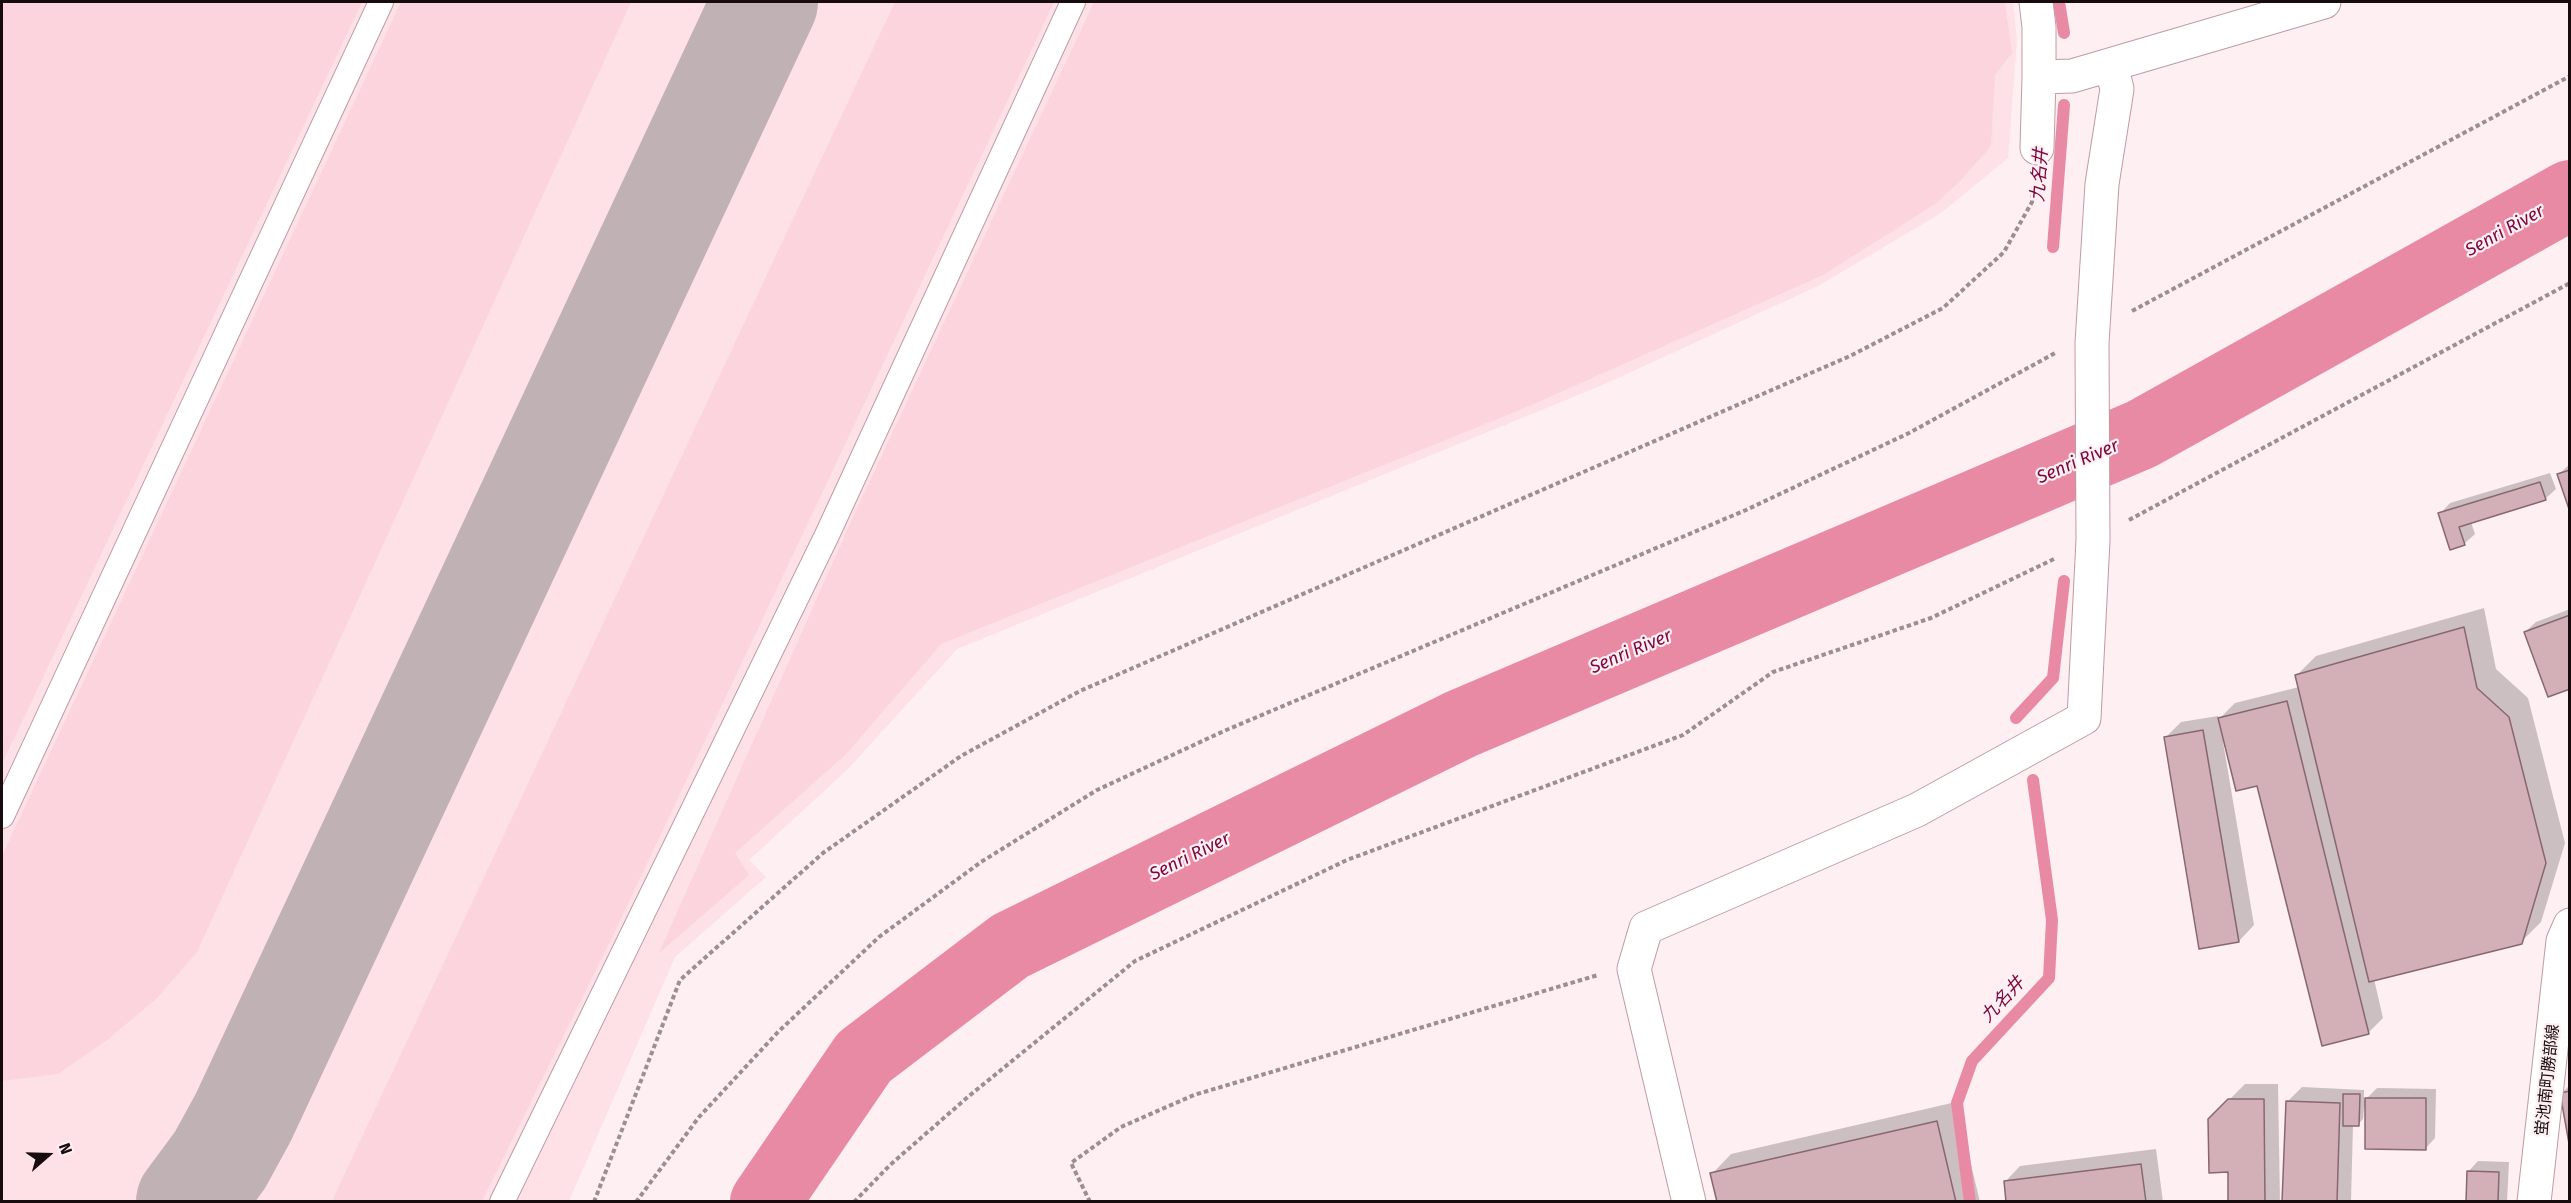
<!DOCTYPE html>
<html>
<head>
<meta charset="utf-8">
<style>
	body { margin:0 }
	#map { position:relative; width:2571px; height:1203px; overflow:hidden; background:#feeff2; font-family:"Fira Sans",sans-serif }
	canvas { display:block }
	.frame { position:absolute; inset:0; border:3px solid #170b0e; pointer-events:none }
	.north { position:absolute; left:18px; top:1125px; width:60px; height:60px; -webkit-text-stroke:4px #feeff2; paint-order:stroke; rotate:70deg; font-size:16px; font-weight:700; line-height:24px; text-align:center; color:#170b0e }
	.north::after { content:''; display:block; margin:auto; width:21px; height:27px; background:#170b0e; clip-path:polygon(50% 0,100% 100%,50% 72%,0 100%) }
</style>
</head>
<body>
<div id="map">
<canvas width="2571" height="1203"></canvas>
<div class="frame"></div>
<div class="north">N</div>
</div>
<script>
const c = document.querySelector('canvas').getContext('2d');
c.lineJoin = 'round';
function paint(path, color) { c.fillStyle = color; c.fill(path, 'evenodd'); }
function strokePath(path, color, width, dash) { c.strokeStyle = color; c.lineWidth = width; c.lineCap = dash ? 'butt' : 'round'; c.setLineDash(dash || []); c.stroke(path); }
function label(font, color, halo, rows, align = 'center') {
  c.font = font + ' "Fira Sans","Noto Sans JP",sans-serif'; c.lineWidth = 4.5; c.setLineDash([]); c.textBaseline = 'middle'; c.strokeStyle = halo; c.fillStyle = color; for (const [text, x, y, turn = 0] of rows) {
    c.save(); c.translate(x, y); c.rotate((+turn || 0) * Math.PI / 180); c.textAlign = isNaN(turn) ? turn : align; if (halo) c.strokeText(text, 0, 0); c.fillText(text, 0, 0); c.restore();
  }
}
paint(new Path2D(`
	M2,2H2013L2017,40L2008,158L1941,213L1820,285L1605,384L957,649L848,769L749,860L766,877L675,957L569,1201L2,1202Z`), '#fde1e7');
paint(new Path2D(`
	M2,2H362L2,764Z
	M401,2H631L197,952L156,999L107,1040L58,1074L2,1081V856Z
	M895,2H1054L616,929L482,1201H332Z
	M1094,2H2005L2012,53L1995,75L1991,146L1959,182L1935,204L1823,275L1527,407L941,644L846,754L735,853L749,875L659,953L855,513Z`), '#fbd4dd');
paint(new Path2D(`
	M2570,464V507L2559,474Z
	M2550,473L2556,489L2545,499L2471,522L2475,534L2464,544L2440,514L2450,503Z
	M2484,608L2496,669L2528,698L2565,843L2541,922L2521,942L2374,979L2383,1018L2368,1033L2258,784L2225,742H2223L2254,925L2239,941L2166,737L2181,722L2218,716L2219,719L2235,703L2299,687L2296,676L2316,656Z
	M2570,609V687L2525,632L2536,622Z
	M2245,1084H2278L2280,1202H2230L2225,1104Z
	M2570,1085V1140L2562,1093Z
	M2302,1087L2364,1090V1101L2377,1088L2436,1089L2435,1138L2425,1149L2364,1107L2363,1119L2358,1124H2353L2351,1202H2284L2287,1102Z
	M1956,1102L1980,1202H1718L1712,1174L1731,1154Z
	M2156,1149L2163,1202H2008L2005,1182L2020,1166Z
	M2478,1161L2509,1162L2507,1202H2467L2468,1172Z`), '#0003');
strokePath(new Path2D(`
	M2059,2L2064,33
	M2053,247L2064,105
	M2016,718L2053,678L2064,581
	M1970,1202L1957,1103L1972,1061L2049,978L2052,920L2033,780`), '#e98aa5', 12);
strokePath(new Path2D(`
	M765,1202L864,1057L1010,946L1461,724L2142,434L2570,195`), '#e98aa5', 70);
strokePath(new Path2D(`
	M189,1202L220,1160L243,1118L765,2`), '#c0b1b4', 106);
const building = new Path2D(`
	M2570,470V512L2557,474Z
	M2540,482L2546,500L2459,527L2465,545L2450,550L2438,513Z
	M2570,615V689L2548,697L2524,632Z
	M2464,627L2477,688L2509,717L2546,863L2522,944L2369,982L2295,675Z
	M2287,701L2369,1034L2322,1046L2257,786L2236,791L2218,718Z
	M2203,730L2239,942L2199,949L2164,737Z
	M2570,1091V1149L2560,1093Z
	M2343,1094H2360L2359,1126H2343Z
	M2365,1098H2426V1150L2365,1149Z
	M2228,1099H2264L2265,1202H2228V1172L2209,1173L2208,1119Z
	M2286,1101L2340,1103L2337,1202H2282Z
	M1937,1121L1956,1202H1717L1710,1173Z
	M2141,1164L2146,1202H2006L2004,1181Z
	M2467,1171L2499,1172L2498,1202H2466Z`);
paint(building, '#d3b0b8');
strokePath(building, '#886870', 1.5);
const lane = new Path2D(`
	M2,816L381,2
	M502,1202L827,535L1073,2`);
const street = new Path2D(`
	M2036,2L2039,27V77L2072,76L2324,2
	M2037,148L2039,77
	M1689,1202L1634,969L1646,928L1917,810L2084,718L2093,540L2092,343L2102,184L2117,89L2111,65`);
const secondary = new Path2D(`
	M2534,1202L2563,941L2570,925`);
strokePath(lane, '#be9ca4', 26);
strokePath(street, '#be9ca4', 35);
strokePath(secondary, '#be9ca4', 35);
strokePath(new Path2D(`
	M2132,311L2570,76
	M2129,520L2570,283
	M594,1202L680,980L823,853L961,756L1080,691L1850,356L1943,308L2004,252L2032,202L2034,185
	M636,1202L699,1117L779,1031L879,937L981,862L1097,790L1224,731L1746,510L1909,433L2057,352
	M854,1202L890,1165L969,1096L1135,961L1347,860L1683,735L1773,672L1931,618L2056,558
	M1090,1202L1071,1163L1121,1127L1194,1095L1598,975`), '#9c8e91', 4, [4.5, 3]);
strokePath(lane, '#fff', 24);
strokePath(street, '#fff', 33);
strokePath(secondary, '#fff', 33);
label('16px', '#170b0e', '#feeff2', [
	["蛍池南町勝部線",2548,1080,-84]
]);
label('italic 18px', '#7c053c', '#feeff2', [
	["九名井",2040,175,-86],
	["Senri River",2505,231,-29],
	["Senri River",2078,462,-23],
	["Senri River",1631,652,-23],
	["Senri River",1190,857,-26],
	["九名井",2003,1000,-47]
]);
</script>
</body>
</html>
